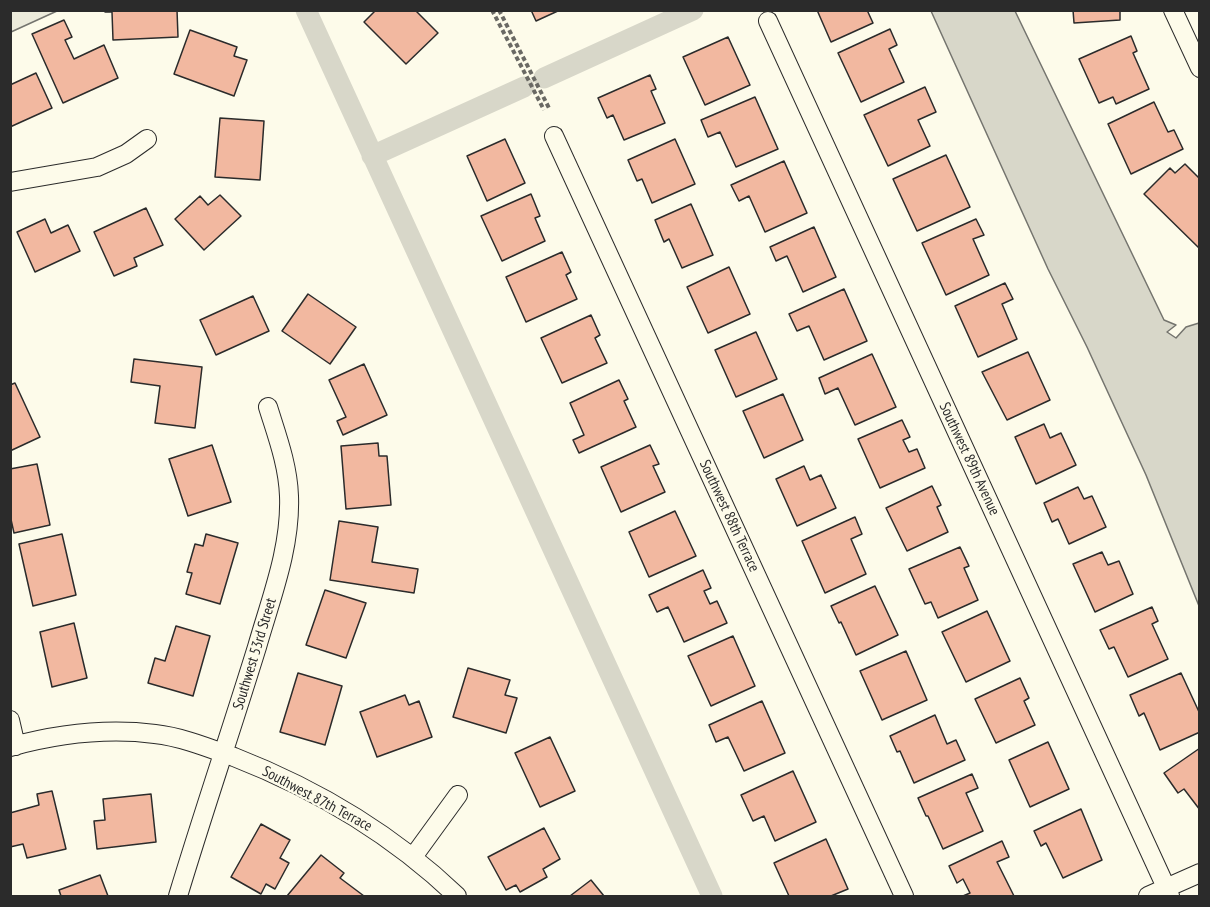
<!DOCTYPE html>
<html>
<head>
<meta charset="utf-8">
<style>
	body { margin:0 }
	#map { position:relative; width:1210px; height:907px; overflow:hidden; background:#fdfbea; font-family:"PT Sans Narrow",sans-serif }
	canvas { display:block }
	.frame { position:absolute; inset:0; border:12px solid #2b2b2b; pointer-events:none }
</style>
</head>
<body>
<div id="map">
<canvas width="1210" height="907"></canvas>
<div class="frame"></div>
</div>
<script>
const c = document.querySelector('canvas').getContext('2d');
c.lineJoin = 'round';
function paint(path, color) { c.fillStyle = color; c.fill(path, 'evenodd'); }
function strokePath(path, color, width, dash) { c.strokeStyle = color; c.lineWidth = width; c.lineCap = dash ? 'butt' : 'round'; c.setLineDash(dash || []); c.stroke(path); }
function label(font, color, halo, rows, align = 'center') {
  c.font = font + ' "PT Sans Narrow",sans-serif'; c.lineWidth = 4.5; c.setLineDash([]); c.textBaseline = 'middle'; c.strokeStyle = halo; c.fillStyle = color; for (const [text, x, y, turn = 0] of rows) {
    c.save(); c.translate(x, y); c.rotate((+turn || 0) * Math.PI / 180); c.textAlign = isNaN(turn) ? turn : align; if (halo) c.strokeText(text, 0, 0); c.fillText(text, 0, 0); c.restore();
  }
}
const green = new Path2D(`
	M11,10H57V11L11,32Z`);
paint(green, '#ecebdb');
strokePath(green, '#74746e', 1.5);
const water = new Path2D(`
	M931,11H1015L1164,320L1176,325L1167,332L1176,338L1186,327L1199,323V606L1146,475L1087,347L1048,269Z`);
paint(water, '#d8d7c9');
strokePath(water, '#74746e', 1.5);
strokePath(new Path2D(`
	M306,10L712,896
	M544,78L693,10
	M372,156L524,87`), '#d8d7c9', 21);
const building = new Path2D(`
	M105,10H177L178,37L113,40L112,12H105Z
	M376,10H415L438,33L406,64L364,22Z
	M531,10H560L536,21Z
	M817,10H867L873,23L831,42Z
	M1073,10H1120V20L1074,23Z
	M64,20L72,37L65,40L74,59L104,45L118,78L63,103L32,34Z
	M890,29L897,45L889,49L904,82L861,102L838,53Z
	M190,30L237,47L234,56L247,60L234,96L174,74Z
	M1131,36L1137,51L1133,53L1149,89L1116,104L1113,97L1099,103L1079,59Z
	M728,37L750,85L705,105L683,57Z
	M36,73L52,108L10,127V85Z
	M650,75L656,89L651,91L665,123L624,140L613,115L607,118L598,98Z
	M925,87L936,112L918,120L930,146L888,166L864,115Z
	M755,97L778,149L736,167L720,132L708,137L701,120Z
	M1154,102L1168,132L1174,130L1183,149L1131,174L1108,124Z
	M220,118L264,121L260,180L215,177Z
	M505,139L525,183L487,201L467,156Z
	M675,139L695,184L652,203L642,179L637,181L628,160Z
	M946,155L970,207L917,231L893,179Z
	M784,161L807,213L765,232L749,196L739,201L731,185Z
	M1185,164L1200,179V249L1144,194L1170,168L1175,173Z
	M531,194L540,216L535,218L545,241L502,261L481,216Z
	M220,195L241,216L204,250L175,219L200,196L208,205Z
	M691,204L713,255L682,268L669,239L664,242L655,220Z
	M146,208L163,245L134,258L137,266L114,276L94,232Z
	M45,219L51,233L68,225L80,251L35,272L17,232Z
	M976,219L984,235L973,239L989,275L946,295L922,243Z
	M814,227L836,277L803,292L787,256L776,261L770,247Z
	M562,252L571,272L566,275L577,299L526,322L506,277Z
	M729,267L750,314L708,333L687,287Z
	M1005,283L1013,299L1002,304L1017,339L978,357L955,306Z
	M844,289L867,341L824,360L809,326L797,331L789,314Z
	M308,294L356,327L330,364L282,331Z
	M253,296L269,331L216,355L200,320Z
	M591,315L600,335L595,338L607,363L562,383L541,338Z
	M756,332L777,379L736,397L715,350Z
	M1028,352L1050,400L1007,420L982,372Z
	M872,354L896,407L855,425L838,388L825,394L819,378Z
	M134,359L202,367L195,428L155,423L160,386L131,382Z
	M364,364L387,415L343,435L337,421L346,417L329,380Z
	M619,380L628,399L624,401L636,427L579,453L573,440L584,435L570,403Z
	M15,383L40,437L10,451V385Z
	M783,394L803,440L764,458L743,411Z
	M902,420L910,437L903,440L909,452L917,449L925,468L880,488L858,439Z
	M1044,424L1050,438L1061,433L1076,465L1036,484L1015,437Z
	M378,443L379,456H387L391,505L346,509L341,446Z
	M212,445L231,502L188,516L169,459Z
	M650,445L659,464L653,466L665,492L621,512L601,467Z
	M37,464L50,525L14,533L10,515V469Z
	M804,466L810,480L821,475L836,508L797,526L776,479Z
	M932,486L941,505L937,507L948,532L907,551L886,508Z
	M1078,487L1084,499L1092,496L1106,527L1069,544L1058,519L1052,522L1044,503Z
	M675,511L696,556L649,577L629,532Z
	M855,517L862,534L851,539L866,574L825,593L802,541Z
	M339,521L378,527L372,562L418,569L414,593L330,580Z
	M62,534L76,595L33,606L19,544Z
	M206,534L238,543L220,604L186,594L192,573L187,572L195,544L203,546Z
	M960,547L969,566L964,568L978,600L938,618L931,602L925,604L909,569Z
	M1102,552L1108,565L1119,561L1133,594L1095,612L1073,564Z
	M703,570L711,588L704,591L710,604L717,601L727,623L684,642L668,607L657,612L649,595Z
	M875,586L898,635L856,655L841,622L839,623L831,606Z
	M325,590L366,603L346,658L306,645Z
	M1152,607L1158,621L1152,624L1168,659L1128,677L1114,647L1109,649L1100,630Z
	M987,611L1010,661L966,682L942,632Z
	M74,623L87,678L52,687L40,632Z
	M176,626L210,636L193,696L148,683L155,658L165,661Z
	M733,636L755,686L711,706L688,656Z
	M906,651L927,700L882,720L860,671Z
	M468,668L510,680L505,695L517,698L506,733L453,717Z
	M298,673L342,686L325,745L280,732Z
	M1181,673L1200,714V732L1160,750L1144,713L1139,716L1130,695Z
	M1020,678L1029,698L1024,701L1035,725L996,743L975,699Z
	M405,695L409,705L419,701L432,737L377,757L360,712Z
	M762,701L785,753L744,771L728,737L716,742L709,725Z
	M935,715L947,744L956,740L965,760L914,783L900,751L897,752L890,736Z
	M550,737L575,791L540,807L515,753Z
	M1048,742L1069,789L1030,807L1009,760Z
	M1200,748V810L1184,789L1178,793L1164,773Z
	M793,771L816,822L775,841L764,816L753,821L741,795Z
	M972,774L978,788L966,793L983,831L943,849L928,816H926L918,798Z
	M52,791L66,849L27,858L23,844L10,847V813L39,805L37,794Z
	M151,794L156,842L97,849L94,821L105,820L103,799Z
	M1081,809L1102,860L1063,878L1046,843L1041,846L1034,831Z
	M261,824L290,840L280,858L289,863L275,889L266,884L261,894L231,877Z
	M544,828L560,859L543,869L547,877L520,892L516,885L506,890L488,857Z
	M826,839L848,889L831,896H789L774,863Z
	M1002,841L1009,857L997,862L1014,896H963L970,893L963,879L957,883L949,866Z
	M321,855L344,873L340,878L364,896H287Z
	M100,875L108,896H61L59,890Z
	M591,880L604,896H570Z`);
paint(building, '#f2b8a0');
strokePath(building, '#2b2b2b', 1.5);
const street = new Path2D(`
	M1173,10L1200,68
	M768,21L1170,896
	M554,136L904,896
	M10,182L97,167L126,154L147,139
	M10,720L16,746
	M10,747C57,734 107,728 155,734C182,737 209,748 234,757C316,789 393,835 457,896
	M413,857L458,795
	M178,896C203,813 231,731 257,647C271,598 291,548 289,496C288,465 277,436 268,407
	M1148,896L1200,873`);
strokePath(street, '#2b2b2b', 20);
strokePath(new Path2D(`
	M492,10L544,110
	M499,10L549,108`), '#6a6964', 4, [4.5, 3]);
strokePath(street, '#fdfbea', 18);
label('15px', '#2b2b2b', '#fdfbea', [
	["Southwest 89th Avenue",969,459,65],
	["Southwest 88th Terrace",729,516,65],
	["Southwest 53rd Street",255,654,-73],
	["Southwest 87th Terrace",317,799,28]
]);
</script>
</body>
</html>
